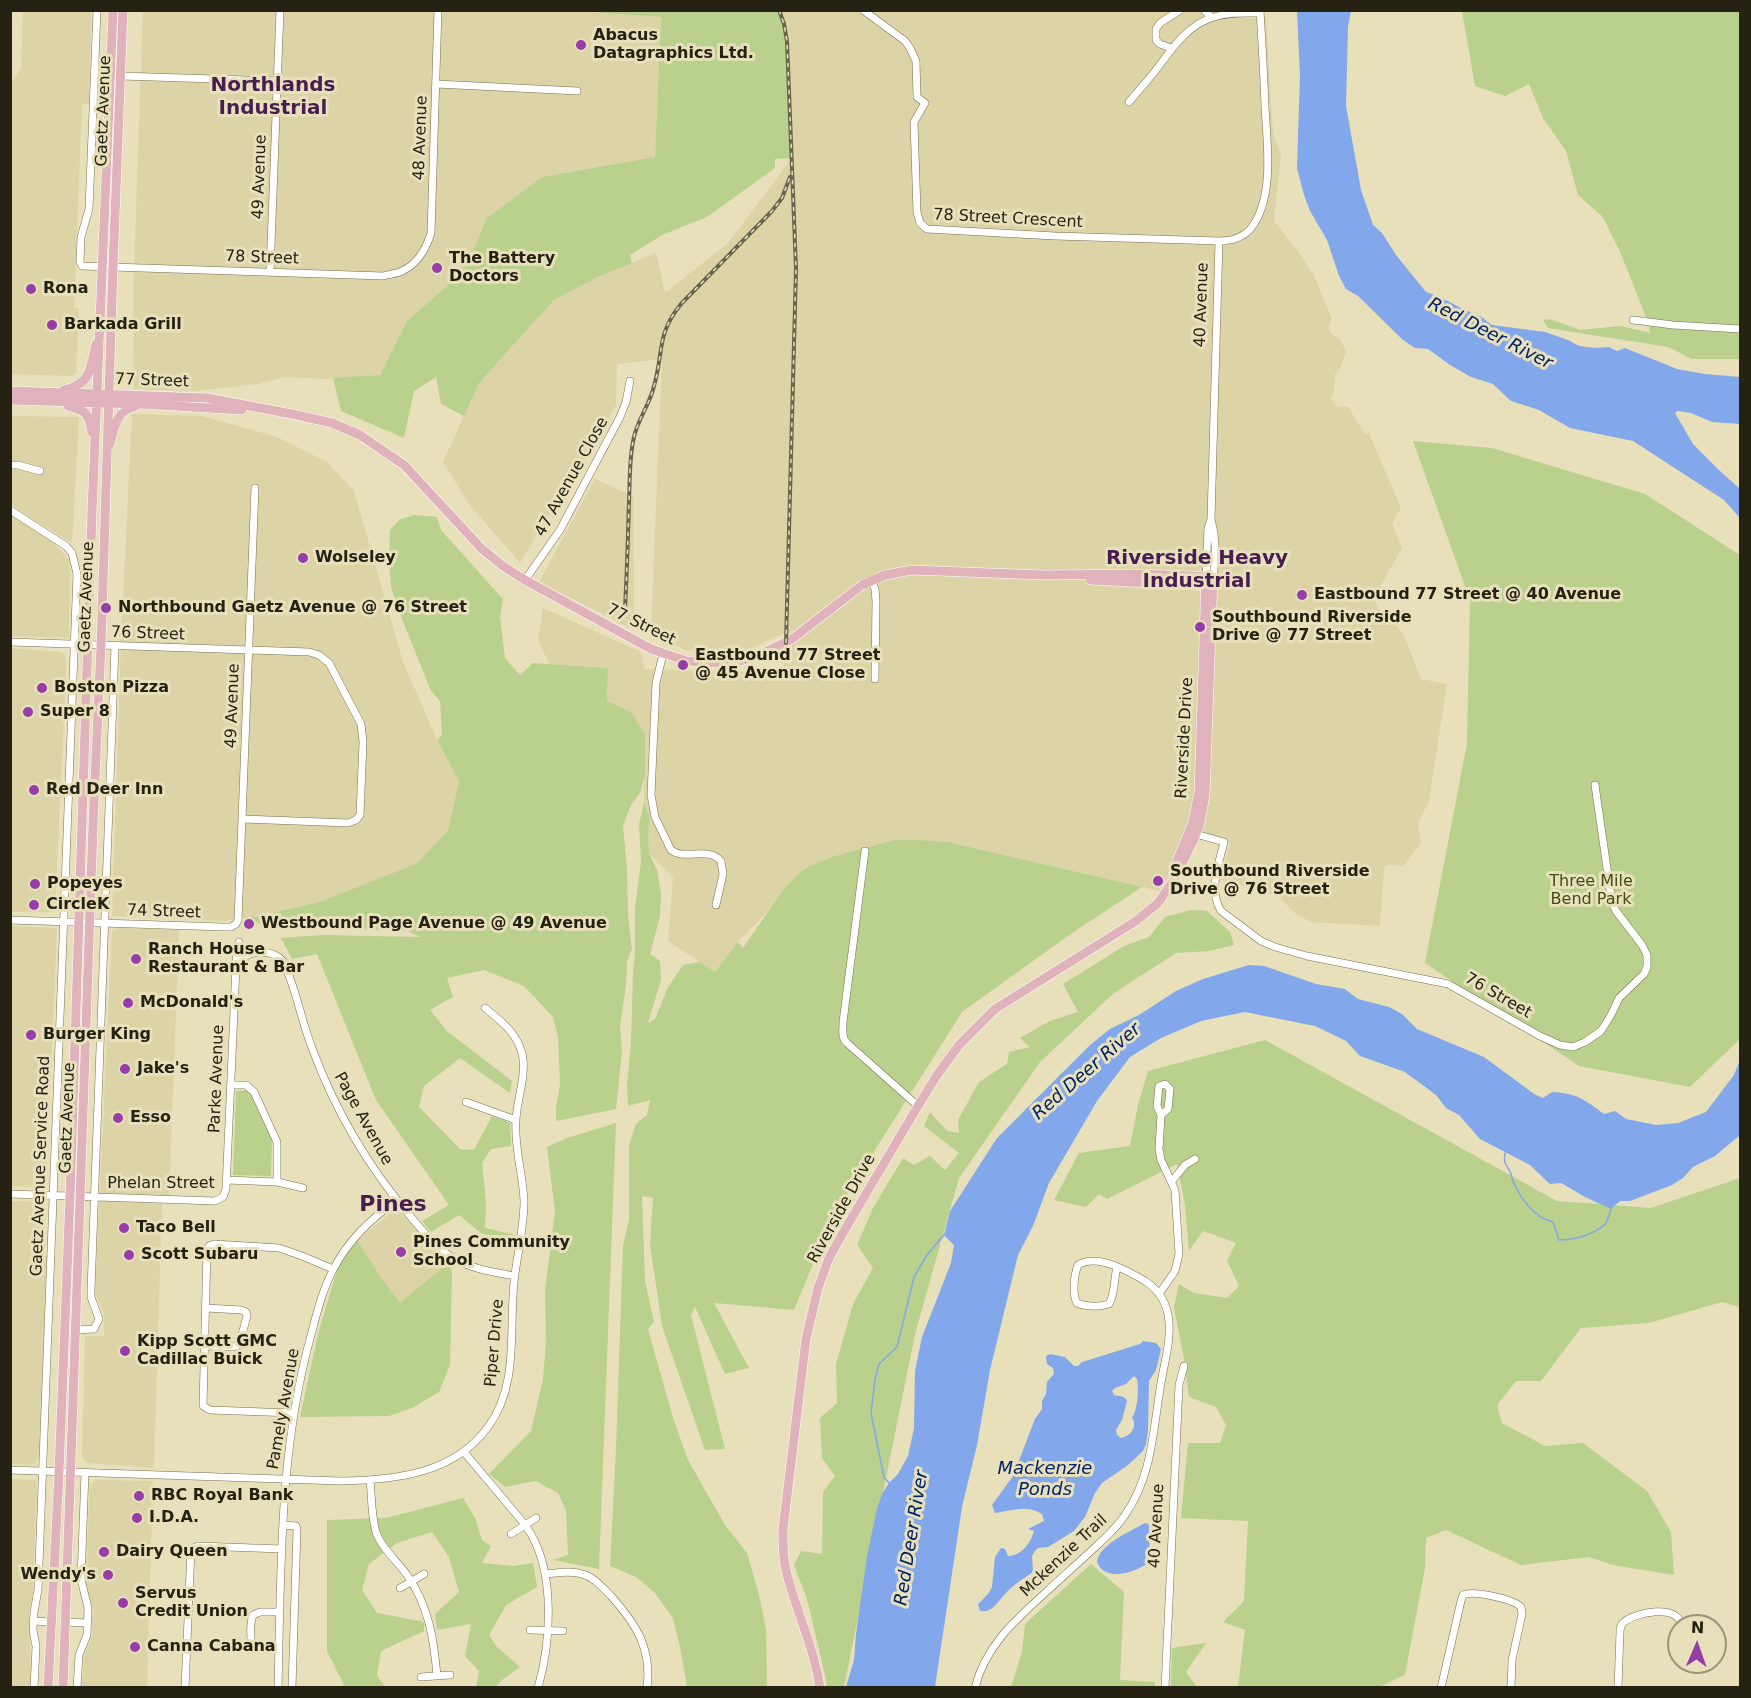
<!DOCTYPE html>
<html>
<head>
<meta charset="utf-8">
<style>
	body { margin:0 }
	#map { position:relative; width:1751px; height:1698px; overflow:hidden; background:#e7e0bb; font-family:"DejaVu Sans",sans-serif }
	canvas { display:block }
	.frame { position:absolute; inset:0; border:12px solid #252214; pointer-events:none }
	.north { position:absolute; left:1667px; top:1614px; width:60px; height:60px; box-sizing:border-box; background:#e7e0bb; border:2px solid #999478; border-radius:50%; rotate:2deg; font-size:16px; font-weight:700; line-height:24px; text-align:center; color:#252214 }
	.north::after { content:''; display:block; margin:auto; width:21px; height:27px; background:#963da8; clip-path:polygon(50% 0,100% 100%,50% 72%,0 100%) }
</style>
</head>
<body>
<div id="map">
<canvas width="1751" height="1698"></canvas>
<div class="frame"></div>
<div class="north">N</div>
</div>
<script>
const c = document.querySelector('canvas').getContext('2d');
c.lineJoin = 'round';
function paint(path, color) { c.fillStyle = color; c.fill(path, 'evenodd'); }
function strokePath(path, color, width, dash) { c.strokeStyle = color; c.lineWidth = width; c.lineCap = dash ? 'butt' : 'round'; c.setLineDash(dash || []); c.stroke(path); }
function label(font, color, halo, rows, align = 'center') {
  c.font = font + ' "DejaVu Sans",sans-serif'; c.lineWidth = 6; c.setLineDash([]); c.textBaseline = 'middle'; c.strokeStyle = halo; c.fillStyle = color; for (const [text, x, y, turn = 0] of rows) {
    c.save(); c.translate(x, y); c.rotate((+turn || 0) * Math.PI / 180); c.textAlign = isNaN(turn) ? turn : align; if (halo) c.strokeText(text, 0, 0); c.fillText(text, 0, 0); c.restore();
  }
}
paint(new Path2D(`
	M579,10L661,17L655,157L542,177L487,218L464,271L407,321L380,375L328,379L285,377L258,384L195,391L134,389L133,298L143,11Z
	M1243,10V18L1266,17L1273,133L1281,155L1274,221L1298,251L1314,276L1332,319L1328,327L1331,334L1340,339L1346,351L1340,368L1335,374L1334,392L1331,398L1336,406L1348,407L1365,434L1369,433L1401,508L1392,524L1402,548L1376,594L1375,601L1379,609L1395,624L1404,636L1421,679L1447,684L1429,801L1418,823L1421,843L1403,866L1388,865L1384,868L1380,926L1311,922L1296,914L1281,899L1274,895L1221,880L1230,844L1190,832L1172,872L1159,891L948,842L919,840H894L806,868L797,875L783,890L765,914L738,942L715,972L668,941L673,877L649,853L648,829L650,818L644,803L645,734L631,712L607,701L608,668L549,664L538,639L543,608L641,652L644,669L783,673L786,643L784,633L744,652L685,650L651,631L662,359L617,364L616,405L520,563L469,504L443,462L479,383L554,300L600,276L656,253L665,293L728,243L792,158L787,41L784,24L779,11Z
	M23,11H91L89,104H82L74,308H79L76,373L72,376L11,374L10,85L21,69Z
	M132,414L202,416L277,437L327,462L354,491L403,662L437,740L459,781L448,831L416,865L320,902L250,918L224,921L112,916L121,640Z
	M10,416L79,417L72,543L21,512L11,503Z
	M595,479L633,496L634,630L539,582Z
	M11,514L52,541L70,561L69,638L11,636Z
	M11,648L61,652L65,656L66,670L55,912H11Z
	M11,926L57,928L46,1187L11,1186Z
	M117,928L179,930L169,1200H162L154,1468L87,1463L82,1456L85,1336H104V1313L95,1293L112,932Z
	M11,1201L42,1202L46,1208L44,1256H47L39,1459L35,1463L30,1465L11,1464Z
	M397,1208L448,1263L400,1304L380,1276L357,1240Z
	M11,1479L36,1480L37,1483L33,1589L29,1612L31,1687L11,1688Z
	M96,1480L153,1481L147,1687H82L84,1656L92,1635L93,1607L86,1585V1569L90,1485Z`), '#dcd3a7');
paint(new Path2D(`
	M579,11H779L784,24L787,41L792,158L775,159V168L707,217L662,235L630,255L632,263L600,276L554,300L479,383L464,416L441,404L436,377L414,391L404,438L341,411L333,378L380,375L407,321L464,271L487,218L542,177L655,157L661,17Z
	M1462,11H1740V359H1692L1668,347L1548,328L1543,320L1550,319L1580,330L1621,326L1650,333L1648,322L1621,254L1603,217L1578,195L1566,151L1543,118L1529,84L1505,96L1475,86Z
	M1413,441L1492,448L1645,494L1740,555V1039L1690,1087L1579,1066L1425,963L1467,743L1470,600Z
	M414,515L437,517L441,530L503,599L500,617L505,658L520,675L533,663L608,668L607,701L631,712L645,734V775L640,793L631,805L623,826L627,868L628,915L632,949L627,961L626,986L620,1026L622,1050L616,1109L556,1121V1108L560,1084L558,1037L553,1017L524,986L484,970L447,978L453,997L430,1010L447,1031L512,1081L510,1093L460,1058L424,1086L419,1107L460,1149L474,1150L492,1116L510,1123L511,1146L491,1149L482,1163L486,1203L485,1228L516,1235L515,1239L482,1234L459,1215L431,1232L422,1221L449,1205L376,1100L317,954L292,959L281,938L322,935L420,937L408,931L263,926L250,918L320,902L416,864L448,831L459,781L437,740L442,735L440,701L431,691L398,609L391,587L389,560L390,530L399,520Z
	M644,803L650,818L648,829L649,853L657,870L661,894L660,916L650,954L660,961L661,980L648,1023L655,1019L668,987L683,965L700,962L715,972L738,942L743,948L783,890L797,875L806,868L832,857L894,840H919L948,842L1142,887L1072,933L962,1012L832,1218L794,1310L714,1303L749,1368L725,1374L695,1307L691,1315L725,1449L705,1450L662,1326L650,1244L653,1198L642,1196L645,1281L654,1322L648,1329L674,1421L688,1460L725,1525L747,1553L759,1595L766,1629L767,1687H687L680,1647L673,1618L654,1592L636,1577L610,1566L616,1449L623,1245L629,1220V1145L636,1124L647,1115L650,1100L628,1106L627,1086L631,1042L633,973L635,951V908L641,862L639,824Z
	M1191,910L1207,911L1230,932L1234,945L1209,951L1176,953L1114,993L1040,1062L959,1178L915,1334L844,1687H827L826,1679L807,1599L794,1565L801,1551L822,1554L823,1492L835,1476L822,1458L820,1418L837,1403L836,1364L853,1304L873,1268L857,1245L873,1208L903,1158L914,1165L930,1156L945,1170L959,1153L924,1126L930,1112L947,1131L959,1133L958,1120L979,1082L1007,1064L1009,1052L1030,1047L1020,1038L1050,1021L1078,1012L1063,984L1124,946L1149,937L1165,917Z
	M1265,1040L1557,1201L1651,1208L1740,1178V1307L1722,1302L1649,1323L1581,1328L1541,1381H1516L1497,1405L1502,1423L1545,1446L1583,1443L1647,1491L1671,1532L1674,1575L1613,1565L1589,1557L1521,1565L1446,1530L1426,1538L1425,1568L1405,1675L1379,1687H1238L1245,1630L1223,1622L1244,1601L1248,1521L1181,1518L1188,1443H1220L1226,1425L1216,1407L1189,1397L1184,1359L1174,1307L1179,1284L1194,1293L1227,1298L1239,1286L1227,1261L1236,1243L1203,1231L1189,1251L1185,1205L1177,1164L1107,1199L1099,1194L1086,1207L1054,1200L1079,1153L1130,1146L1138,1105L1148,1071Z
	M249,1090L272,1138L271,1176L233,1175L236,1091Z
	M616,1123L599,1569L553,1560L568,1555L566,1510L558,1493L536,1481L505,1487L489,1474L531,1431L543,1379L546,1342L545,1290L555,1212L547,1147L567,1138Z
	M357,1240L380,1276L400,1303L448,1263L452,1272L450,1365L439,1392L412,1408L389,1416L300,1417L319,1330L339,1264Z
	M463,1498L475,1518L482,1540L491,1546L482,1563L514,1566L533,1563L537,1587L506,1605L489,1635L497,1647L520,1667L502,1680L496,1687H476L479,1671L465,1656L471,1624L437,1630L435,1614L459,1592L449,1557L432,1532L397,1543L369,1564L362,1590L377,1613L424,1622V1631L381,1651L377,1675L385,1687H345L327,1651V1520L386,1518Z
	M1091,1564L1124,1592L1120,1680L1155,1682V1687H1011L1022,1652L1025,1624Z
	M1206,1643L1186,1672L1197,1687H1171L1172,1648Z`), '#bad08d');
paint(new Path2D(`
	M1297,11H1351L1348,26L1346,106L1361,190L1373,225L1382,233L1396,255L1426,292L1440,297L1461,308L1480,316L1492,325L1545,332L1568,340L1579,346L1595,348L1609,347L1617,351L1625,348L1677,369L1705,374L1740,377V424L1712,422L1691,413L1678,411L1675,413L1693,444L1720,471L1740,489V518L1724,500L1633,441L1570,428L1539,410L1511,401L1493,384L1471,377L1450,365L1428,349L1415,348L1403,340L1358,296L1346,289L1339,276L1327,240L1310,211L1304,195L1297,168L1300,76Z
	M1249,965L1264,966L1316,984L1345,989L1358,999L1389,1007L1402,1014L1417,1029L1484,1057L1534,1094L1543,1098L1552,1092C1577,1093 1585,1100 1604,1114L1615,1111L1626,1119L1656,1125L1678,1123L1706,1112L1734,1075L1740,1060V1135L1715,1156L1693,1167L1683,1178L1672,1185L1630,1201H1620L1611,1209L1585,1197L1561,1183L1550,1184L1530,1165L1480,1139L1459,1115L1446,1108L1436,1095L1405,1072L1360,1056L1346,1041L1315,1026L1245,1012L1201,1021L1161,1038L1130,1057L1097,1101L1049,1183L1033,1226L1018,1255L990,1370L977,1445L962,1507L935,1687H846L854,1660L856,1634L867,1556L877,1509L882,1494L889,1483L898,1474L908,1456L914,1428L915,1371L922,1337L951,1263L954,1245L944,1235L950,1211L997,1138L1090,1045L1110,1029L1139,1015L1176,991L1203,979Z
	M1143,1341L1156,1343L1161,1349L1156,1370L1149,1381L1148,1430L1146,1444L1143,1451L1128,1465L1102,1483L1095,1493L1085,1517L1074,1531L1048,1547L1038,1548L1035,1551L1032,1556L1033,1572C1024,1578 1013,1585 1006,1593C998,1601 993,1613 980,1611L978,1604L988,1594L992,1587L995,1557L1001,1548L1005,1549L1008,1556C1021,1556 1031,1543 1034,1531L1028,1529L1044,1521L1042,1514C1026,1504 1012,1511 995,1513L992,1505L1013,1476L1035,1419L1042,1409V1401L1046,1394L1047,1382L1054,1374L1053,1368L1047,1364L1046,1356L1050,1354L1065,1357L1074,1366H1078L1082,1362L1140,1344ZM1134,1376L1137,1379C1139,1390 1138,1408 1132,1418C1138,1426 1131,1436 1121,1438L1117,1435L1116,1430L1122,1420L1127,1401L1124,1397L1114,1395L1112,1391L1115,1388L1126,1384Z
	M1143,1524L1146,1523L1149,1525L1150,1562C1136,1572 1105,1583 1097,1562C1099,1545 1129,1532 1143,1524Z`), '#82a7ea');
strokePath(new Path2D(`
	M1505,1153C1503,1165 1507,1164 1511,1174C1512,1177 1512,1180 1514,1183C1521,1199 1535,1218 1553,1222L1559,1240C1574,1240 1595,1235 1606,1223C1608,1219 1610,1213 1611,1209
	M889,1483L884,1477L871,1414L875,1379L879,1364L897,1347L914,1277L927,1255L944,1235`), '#82a7ea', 1.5);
const minor = new Path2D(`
	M97,10L89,209L81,237L80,262L82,266L383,276C389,274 397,274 402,271C418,264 426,249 431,233L438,10
	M863,10L905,41L910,48L916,61L917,97L925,103L914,122L917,212L920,223L927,229L1055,236L1219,241C1234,241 1246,237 1254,224C1274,193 1267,142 1265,107C1264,75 1262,43 1260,10
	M1204,10L1211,17
	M1171,48L1160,44L1156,40V29L1160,23L1180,10
	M121,76L277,81
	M436,84L577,91
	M1129,102C1140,89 1152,76 1162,62C1176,43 1190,24 1214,17C1229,12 1245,13 1260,13
	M270,272L280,10
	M1633,320L1673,325L1740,329
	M10,465H18L40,471
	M10,510L66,546L72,553L77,574L38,1590L34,1612L33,1630L36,1646L34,1688
	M1211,519C1216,537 1216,559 1213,577
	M1206,577L1208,528L1211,519L1219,241
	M525,580L560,530L620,417L626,402L630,381
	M871,580L875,589L876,601L875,679
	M10,642L309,652L319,655L329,663L361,724L363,742L360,815L356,820L348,823L243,819
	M663,654L656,683L651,795L655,817L671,850C686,861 708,846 721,861L723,874L716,905
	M1192,833L1224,842C1219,864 1208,890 1221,911L1261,941L1275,947L1307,956L1448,984L1540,1036L1560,1045L1573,1047L1585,1042L1601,1031L1611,1015L1619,998L1644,974L1647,967V955L1642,945L1616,911L1612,903L1595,785
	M865,851L843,1022C843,1029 841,1038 847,1043L918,1106
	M10,920L223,927H231L236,924L238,920L255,488
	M236,964C247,950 271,948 283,961C296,988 301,1020 312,1048C335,1110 368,1167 411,1217C423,1231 434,1246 450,1256C470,1269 492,1272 515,1276
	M231,1085H246L254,1092L277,1142V1182
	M466,1102L516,1120
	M227,1180L277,1182L303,1188
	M1172,1181L1185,1165L1195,1159
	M10,1194L215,1201L223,1197L226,1189L236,966L237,948L239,942
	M1159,1294L1175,1271L1179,1254L1175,1190L1161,1160L1159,1149L1161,1115L1157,1106L1159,1086L1165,1084L1170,1089L1168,1109L1161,1115
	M75,1330L94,1329L99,1319L91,1297V1290L115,646
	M204,1346L233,1347L239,1345L247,1316L246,1312L241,1310L206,1308
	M293,1413L210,1410L203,1406L207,1250L209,1246L214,1244L279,1248L302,1256L333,1269
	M464,1452C478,1469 492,1485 506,1502C514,1512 524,1522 531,1534C555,1576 551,1642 538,1688
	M10,1470L341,1481C395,1480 454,1474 488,1427C519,1386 509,1330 514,1282C517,1255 524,1228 524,1201C523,1174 514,1148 516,1120C517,1098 527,1075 522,1053C516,1032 501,1021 485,1008
	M370,1480C372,1498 371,1518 377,1535C384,1551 398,1562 407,1575C429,1606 434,1640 437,1676
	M283,1525L296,1526L297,1530L292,1688
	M511,1534L536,1518
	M545,1574C557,1573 570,1570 582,1574C594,1577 602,1587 611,1596C636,1624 652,1648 647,1688
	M400,1588L424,1574
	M33,1621L51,1622
	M65,1622L87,1623
	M530,1630L563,1631
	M279,1649L256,1648L252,1645C250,1636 250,1623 253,1615L260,1612H280
	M421,1677L450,1675
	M77,1688L79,1655L87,1635L88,1608L81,1579L85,1473
	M185,1688L191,1549L198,1546L282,1549
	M278,1688C281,1571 279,1452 310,1339C316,1316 322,1291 333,1270C348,1240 371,1219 397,1200
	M975,1688C985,1647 1014,1621 1044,1594C1059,1580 1075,1566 1091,1551C1103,1540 1116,1529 1125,1515C1155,1472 1153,1421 1163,1372C1170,1339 1178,1302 1145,1281C1128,1271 1097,1253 1078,1265C1074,1275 1072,1294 1077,1303C1086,1307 1100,1307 1109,1304C1115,1295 1114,1278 1117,1267
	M1165,1688L1179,1385L1184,1366
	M1441,1688L1461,1601L1463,1595C1473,1590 1513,1599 1521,1607L1522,1614L1512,1660L1511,1688
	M1618,1688L1620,1632C1620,1628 1620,1626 1623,1623C1634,1612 1680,1603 1681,1626`);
const major = new Path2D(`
	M64,390C92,384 90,368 96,344
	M10,391L207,398L292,414L332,423L360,435L404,465L482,549L503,566L525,580L651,649L686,661L722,663L740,661L757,656L792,639L862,585L885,575L912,570L1043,575L1143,574L1213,577L1205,795L1200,823L1193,841L1175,878L1158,903L1136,921L995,1009L960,1044L937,1075L918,1106L844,1231L829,1258L818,1288L806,1339L783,1529C783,1541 783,1554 785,1566C794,1607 814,1646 820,1688
	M10,400L141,404L242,410
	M68,406C86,410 89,414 92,432
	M110,444C115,426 116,411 136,406
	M1090,580L1211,586
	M1177,861L1193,822L1199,792L1206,577
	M48,1688L59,1472L70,1196L92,511L113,10
	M63,1688L93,825L101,646L113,267L123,10`);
strokePath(minor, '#77704f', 8);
strokePath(major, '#fff', 10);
strokePath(minor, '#fff', 7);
strokePath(major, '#e0b2bc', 9);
const rail = new Path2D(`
	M779,10L784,24L787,41L796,269L786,643
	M625,608C627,572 628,537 629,501C630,480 629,458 634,437C638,419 650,404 654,386C664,351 656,335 681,304L772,211L782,198L790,177`);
strokePath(rail, '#68644e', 4);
strokePath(rail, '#e7e0bb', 1.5, [4.5]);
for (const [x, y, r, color] of [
	[581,45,6,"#963da8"],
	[437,268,6,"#963da8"],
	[31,289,6,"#963da8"],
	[52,325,6,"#963da8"],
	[303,558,6,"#963da8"],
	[1302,595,6,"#963da8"],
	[106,608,6,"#963da8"],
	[1200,627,6,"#963da8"],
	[683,665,6,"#963da8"],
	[42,688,6,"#963da8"],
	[28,712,6,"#963da8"],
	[34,790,6,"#963da8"],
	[1158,881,6,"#963da8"],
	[35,884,6,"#963da8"],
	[34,905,6,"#963da8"],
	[249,924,6,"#963da8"],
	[136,959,6,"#963da8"],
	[128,1003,6,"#963da8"],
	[31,1035,6,"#963da8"],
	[125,1069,6,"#963da8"],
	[118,1118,6,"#963da8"],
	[124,1228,6,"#963da8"],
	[401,1252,6,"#963da8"],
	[129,1255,6,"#963da8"],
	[125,1351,6,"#963da8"],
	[139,1496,6,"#963da8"],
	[137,1518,6,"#963da8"],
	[104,1552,6,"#963da8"],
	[108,1575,6,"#963da8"],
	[123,1603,6,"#963da8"],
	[135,1647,6,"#963da8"]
]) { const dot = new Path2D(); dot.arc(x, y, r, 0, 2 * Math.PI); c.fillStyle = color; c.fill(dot); strokePath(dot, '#e7e0bb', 2); }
label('bold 16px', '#252214', '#e7e0bb', [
	["Abacus",593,36],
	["Datagraphics Ltd.",593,54],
	["The Battery",449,259],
	["Doctors",449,277],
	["Rona",43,289],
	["Barkada Grill",64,325],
	["Wolseley",315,558],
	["Eastbound 77 Street @ 40 Avenue",1314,595],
	["Northbound Gaetz Avenue @ 76 Street",118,608],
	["Southbound Riverside",1212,618],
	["Drive @ 77 Street",1212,636],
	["Eastbound 77 Street",695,656],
	["@ 45 Avenue Close",695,674],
	["Boston Pizza",54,688],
	["Super 8",40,712],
	["Red Deer Inn",46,790],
	["Southbound Riverside",1170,872],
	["Drive @ 76 Street",1170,890],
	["Popeyes",47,884],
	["CircleK",46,905],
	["Westbound Page Avenue @ 49 Avenue",261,924],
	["Ranch House",148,950],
	["Restaurant & Bar",148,968],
	["McDonald's",140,1003],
	["Burger King",43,1035],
	["Jake's",137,1069],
	["Esso",130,1118],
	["Taco Bell",136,1228],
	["Pines Community",413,1243],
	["School",413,1261],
	["Scott Subaru",141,1255],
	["Kipp Scott GMC",137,1342],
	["Cadillac Buick",137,1360],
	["RBC Royal Bank",151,1496],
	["I.D.A.",149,1518],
	["Dairy Queen",116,1552],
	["Wendy's",96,1575,"right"],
	["Servus",135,1594],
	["Credit Union",135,1612],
	["Canna Cabana",147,1647]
], 'left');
label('16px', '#252214', '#e7e0bb', [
	["Gaetz Avenue",104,111,-88],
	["48 Avenue",421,138,-88],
	["49 Avenue",260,177,-88],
	["78 Street Crescent",1008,219,3],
	["78 Street",262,258,2],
	["40 Avenue",1202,305,-88],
	["77 Street",152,381,2],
	["47 Avenue Close",572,477,-61],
	["Gaetz Avenue",87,597,-88],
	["77 Street",641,625,26],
	["76 Street",148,634,2],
	["49 Avenue",233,706,-88],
	["Riverside Drive",1185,738,-87],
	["74 Street",164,912,2],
	["76 Street",1498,996,30],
	["Parke Avenue",217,1079,-88],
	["Gaetz Avenue",68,1118,-88],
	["Page Avenue",363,1119,61],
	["Gaetz Avenue Service Road",41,1166,-88],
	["Phelan Street",161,1184],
	["Riverside Drive",842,1209,-61],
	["Piper Drive",495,1343,-85],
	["Pamely Avenue",284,1409,-80],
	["40 Avenue",1157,1526,-87],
	["Mckenzie Trail",1064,1556,-43]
]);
label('16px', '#3f4e16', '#e7e0bb', [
	["Three Mile",1591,882],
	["Bend Park",1591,900]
]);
label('italic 18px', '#00206b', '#e7e0bb', [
	["Red Deer River",1490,334,27],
	["Red Deer River",1087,1072,-41],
	["Mackenzie",1045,1469],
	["Ponds",1045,1490],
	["Red Deer River",912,1538,-81]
]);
label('bold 20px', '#481d51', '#e7e0bb', [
	["Northlands",273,86],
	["Industrial",273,109],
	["Riverside Heavy",1197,559],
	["Industrial",1197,582]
]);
label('bold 22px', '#481d51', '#e7e0bb', [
	["Pines",393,1205]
]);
</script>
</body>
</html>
